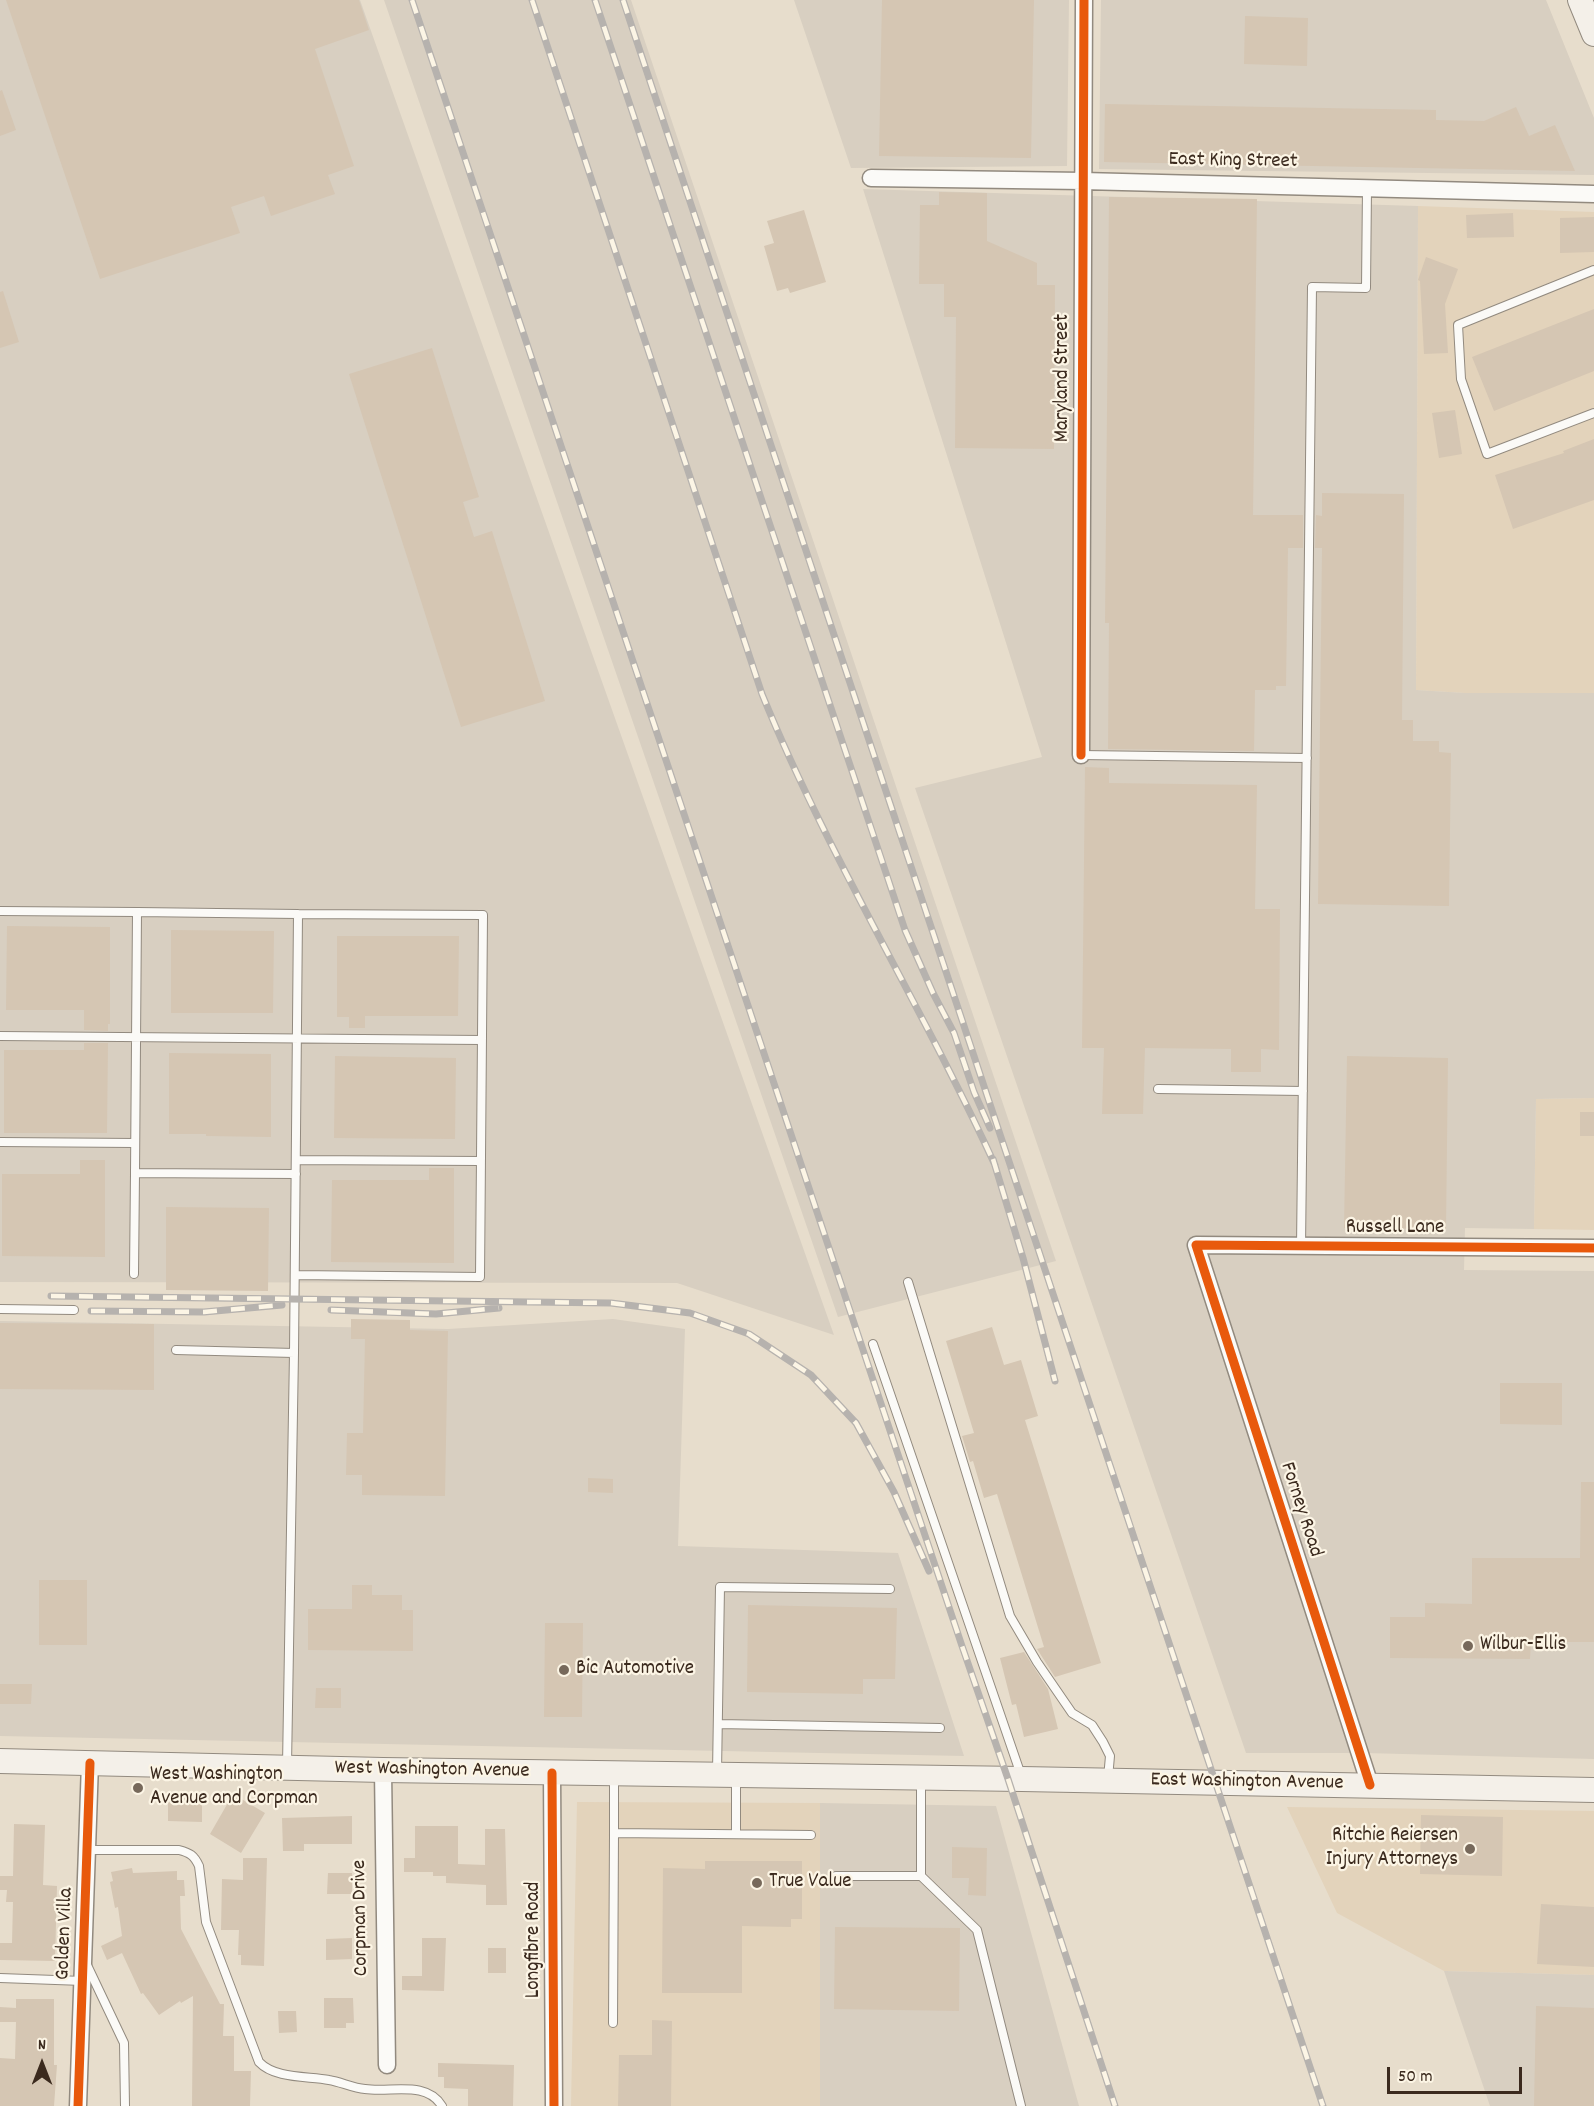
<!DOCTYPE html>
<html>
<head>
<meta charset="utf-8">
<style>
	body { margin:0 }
	#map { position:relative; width:1594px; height:2106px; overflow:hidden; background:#e7ddcc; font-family:Dekko,sans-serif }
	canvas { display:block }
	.north { position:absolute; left:12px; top:2034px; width:60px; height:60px; -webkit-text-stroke:4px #fcf5e5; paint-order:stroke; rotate:0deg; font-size:16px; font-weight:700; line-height:24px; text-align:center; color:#3b2a1e }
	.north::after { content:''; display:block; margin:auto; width:21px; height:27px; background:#3b2a1e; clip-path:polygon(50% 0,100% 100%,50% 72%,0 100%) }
	.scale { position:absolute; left:1387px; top:2067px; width:135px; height:27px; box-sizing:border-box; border:3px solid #3b2a1e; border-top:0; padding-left:8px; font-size:18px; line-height:21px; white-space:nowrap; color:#3b2a1e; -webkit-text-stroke:4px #fcf5e5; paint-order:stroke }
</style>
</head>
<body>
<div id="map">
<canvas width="1594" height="2106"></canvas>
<div class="north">N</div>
<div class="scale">50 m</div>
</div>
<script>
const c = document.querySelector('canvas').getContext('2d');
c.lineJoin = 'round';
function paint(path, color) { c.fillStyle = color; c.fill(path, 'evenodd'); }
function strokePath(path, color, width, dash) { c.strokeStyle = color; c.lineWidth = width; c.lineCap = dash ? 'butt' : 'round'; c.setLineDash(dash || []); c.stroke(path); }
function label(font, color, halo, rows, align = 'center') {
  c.font = font + ' Dekko,sans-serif'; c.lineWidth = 4.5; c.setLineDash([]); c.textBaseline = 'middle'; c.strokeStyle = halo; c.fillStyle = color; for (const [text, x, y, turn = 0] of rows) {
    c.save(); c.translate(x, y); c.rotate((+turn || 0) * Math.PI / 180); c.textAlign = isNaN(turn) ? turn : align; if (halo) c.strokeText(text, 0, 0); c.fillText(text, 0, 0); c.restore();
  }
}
paint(new Path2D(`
	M1418,206L1594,212V693H1465L1416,690Z
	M1594,1098V1230L1534,1229L1536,1099Z
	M577,1802L820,1803V2106H571Z
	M1287,1807L1594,1811V1975L1444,1971L1337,1913Z`), '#e3d3bb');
paint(new Path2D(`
	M0,0H360L834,1335L677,1283L0,1282Z
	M384,0H631L1056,1261L838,1317Z
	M794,0H1069L1067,166L851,168Z
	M1101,0H1546L1594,118V175L1099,169Z
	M863,189L1418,206L1416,690L1465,693H1594V1098L1536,1099L1534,1229L1465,1228L1464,1270L1594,1271V1759L1365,1753H1246L915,788L1042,757Z
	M613,1319L685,1329L678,1546L898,1553L964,1756L0,1736V1321L448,1329Z
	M820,1803L996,1806L1079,2106H820Z
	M1444,1971L1594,1975V2106H1490Z`), '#d8cfc1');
paint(new Path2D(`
	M6,0H359L369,30L315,49L354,166L328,175L335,194L271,216L264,196L231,207L240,233L100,279Z
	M882,0H1034L1031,158L879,156Z
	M1245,16L1308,18L1307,66L1244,64Z
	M2,90L16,130L0,136V91Z
	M1105,104L1436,110V120L1484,121L1516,107L1529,136L1555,125L1575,171L1104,162Z
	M939,192L987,193V241L1037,263V285H1055L1054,449L955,448L956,317H944V284H919L920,205H939Z
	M1109,197L1257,199L1253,515H1303V548H1288L1286,686H1276V690H1255L1254,751L1108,749L1109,623H1105Z
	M804,210L826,282L790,293L788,288L777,291L764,246L774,243L767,221Z
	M1513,213L1514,237L1467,238L1466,215Z
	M1594,217V252L1560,253V218Z
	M1426,257L1458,269L1445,304L1448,353L1424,354L1420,281L1418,280Z
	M3,291L19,342L0,348V292Z
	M1594,309V371L1494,411L1472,357Z
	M432,348L479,497L463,502L474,537L492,531L545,701L461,727L349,374Z
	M1455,410L1462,454L1439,458L1432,413Z
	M1594,439V500L1513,529L1495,475L1564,453L1563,451Z
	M1322,493L1404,494L1402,720H1413V741H1439V752L1451,753L1449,906L1318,904L1322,548H1315L1316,515L1322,516Z
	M1085,767L1109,768V783L1257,785L1255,909H1280L1279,1050L1261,1049V1072H1231V1049L1145,1048L1143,1114H1102L1104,1048H1082Z
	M7,926L110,927V1024H108V1031L84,1030V1010H6Z
	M171,930L274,931L273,1013H171Z
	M337,936H459L458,1016H365V1028H349V1017H337Z
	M84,1043H108L107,1133H4V1050H84Z
	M169,1053L271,1054V1137L206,1136V1134H169Z
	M335,1056L456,1058L455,1139L334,1138Z
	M1347,1056L1448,1058L1446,1229L1344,1228Z
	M1580,1112H1594V1136H1580Z
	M80,1160H105V1257L2,1256V1174H80Z
	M429,1168H454V1263L331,1262L332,1180H429Z
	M166,1207L269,1208L268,1291L166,1290Z
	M351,1319L410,1320V1330L448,1331L445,1496L362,1495V1475H346L347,1433H363L365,1339H351Z
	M0,1323L154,1324V1390L0,1389Z
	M992,1327L1004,1365L1021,1360L1038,1416L1025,1420L1101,1663L1055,1677L1037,1649L1044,1647L997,1494L984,1498L973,1461L970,1462L962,1436L974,1433L946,1341Z
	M1500,1383H1562V1425L1500,1424Z
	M588,1478L613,1479V1493L588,1492Z
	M1581,1482H1594V1642H1531L1530,1659L1390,1658V1617H1425V1603L1472,1604V1558H1580Z
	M39,1580H87V1645H39Z
	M352,1585H372V1595H402V1610H413V1651L308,1650V1609H352Z
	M748,1605L897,1608L895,1679H863V1694L747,1692Z
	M545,1623H583L582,1717H544Z
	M1024,1652L1048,1689L1058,1729L1024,1737L1016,1704L1012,1705L1000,1658Z
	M0,1684H32L31,1704H0Z
	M316,1688H341V1708H315Z
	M233,1794L265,1813L241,1853L210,1834Z
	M168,1798H202V1822L168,1821Z
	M1421,1815L1503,1817L1502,1876L1420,1874Z
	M352,1816V1844H304V1851H283L282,1818Z
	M14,1824L45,1825L43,1885L57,1886L55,1961L0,1960V1943H12L13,1902H6L7,1890H0V1876H13Z
	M415,1826H458V1864L485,1865V1829H505L507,1905H486V1885L446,1883V1876H433V1872H404V1858H415Z
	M952,1847L987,1848L986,1896L968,1895L969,1878H952Z
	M243,1858H267L264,1966L241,1965V1955H238L239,1930H221L222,1879L243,1880Z
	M705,1861H802V1919H791V1927L742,1926V1993H662L663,1868L705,1869Z
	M132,1868L133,1873L177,1871V1880H184L185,1896H180L181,1929L220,2004H224L223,2036H234V2071H251L250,2106H192L193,1996L181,2003L180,2001L159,2015L143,1993L141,1994L122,1953L107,1960L101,1946L122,1936L118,1907L115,1908L110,1882L113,1881L111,1872Z
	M328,1873H352V1894H327Z
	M1541,1904L1594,1907V1967L1537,1964Z
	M835,1927L960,1928L959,2011L834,2009Z
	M352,1938V1959L326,1960V1939Z
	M422,1938H446L444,1991L402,1990V1976H422Z
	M488,1948H506V1973H488Z
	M324,1998H353L354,2023H346V2028H324Z
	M16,1999H54V2065H57L54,2106H0V2058L15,2059L16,2022H0V2007L16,2008Z
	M1536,2006L1594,2008V2106H1534Z
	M278,2011H296L297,2032L279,2033Z
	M652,2020L672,2021L671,2106H618L619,2055H652Z
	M438,2063L514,2065L513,2106H468V2089L444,2088V2077H438Z`), '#d5c6b3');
const lane = new Path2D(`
	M1594,270L1458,325L1461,379L1487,454L1594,413
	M1081,755L1307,758
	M0,911L137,912L135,1173
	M137,912L298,914
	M0,1036L482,1040
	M1158,1089L1303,1091
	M0,1142L135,1143
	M296,1160L481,1161
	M1301,1246L1312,287L1366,288L1367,188
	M134,1274L135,1173L296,1174
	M908,1282L1010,1616L1037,1662L1072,1713L1092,1725L1103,1742L1110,1756L1108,1778
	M0,1309L74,1310
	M873,1344L1021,1775
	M176,1350L294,1353L287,1765
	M294,1353L298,914L483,915L480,1277L295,1275
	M718,1724L940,1728
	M717,1772L720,1587L890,1589
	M614,1833V1774
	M736,1834V1777
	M87,1850H179C190,1853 194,1855 199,1866L206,1922L259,2062C275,2079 308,2076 329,2080C341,2082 353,2088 365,2089C391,2093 426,2080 442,2106
	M836,1876H921V1779
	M921,1876L977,1930L1021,2106
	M86,1963L124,2043L125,2106
	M0,1978L83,1981
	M613,2023L614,1833L811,1835`);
const street = new Path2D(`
	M871,178L1083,181L1594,194
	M1081,755L1084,0
	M383,1770L387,2065
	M552,1773L554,2106
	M1370,1785L1196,1245L1594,1248
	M78,2106L90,1763`);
const secondary = new Path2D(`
	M1580,0L1594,34
	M0,1761L383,1770L1022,1779L1594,1790`);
strokePath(lane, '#928a7f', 10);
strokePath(street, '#928a7f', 19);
strokePath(secondary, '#928a7f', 26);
strokePath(lane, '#fbfaf7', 8);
strokePath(street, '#fbfaf7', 16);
strokePath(secondary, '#f4f0e9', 24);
const rail = new Path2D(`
	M412,0L962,1646L1008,1779L1115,2106
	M532,0L762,694C828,856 922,1006 995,1165
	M595,0L905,930L933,993L954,1033L974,1092L990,1128
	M623,0L1323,2106
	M993,1159L1023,1258L1055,1381
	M51,1296L611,1303L690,1313L749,1334L811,1375L856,1423L894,1492L929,1571
	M331,1310L436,1314L499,1308
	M91,1311L204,1312L282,1305`);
strokePath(rail, '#b6b2ae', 7);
strokePath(rail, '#fcf5e5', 4.5, [14]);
strokePath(new Path2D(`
	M1081,755L1084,0
	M552,1773L554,2106
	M1370,1785L1196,1245L1594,1248
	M78,2106L90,1763`), '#e8590c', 9);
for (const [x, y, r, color] of [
	[1468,1646,6,"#77695b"],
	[564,1670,6,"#77695b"],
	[138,1788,6,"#77695b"],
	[1470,1849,6,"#77695b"],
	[757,1883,6,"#77695b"]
]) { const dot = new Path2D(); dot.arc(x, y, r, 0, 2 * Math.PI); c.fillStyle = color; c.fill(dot); strokePath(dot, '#fcf5e5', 2); }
label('21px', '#3b2a1e', '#fcf5e5', [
	["East King Street",1233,162,1],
	["Maryland Street",1064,378,-90],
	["Russell Lane",1395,1229],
	["Forney Road",1300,1510,72],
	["West Washington Avenue",432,1771,1],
	["East Washington Avenue",1247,1783,1],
	["Corpman Drive",362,1918,-91],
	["Golden Villa",66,1934,-88],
	["Longfibre Road",535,1940,-90]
]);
label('21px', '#3b2a1e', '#fcf5e5', [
	["Wilbur-Ellis",1480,1646],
	["Bic Automotive",576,1670],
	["West Washington",150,1776],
	["Avenue and Corpman",150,1800],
	["Ritchie Reiersen",1458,1837,"right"],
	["Injury Attorneys",1458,1861,"right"],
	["True Value",769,1883]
], 'left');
</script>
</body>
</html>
